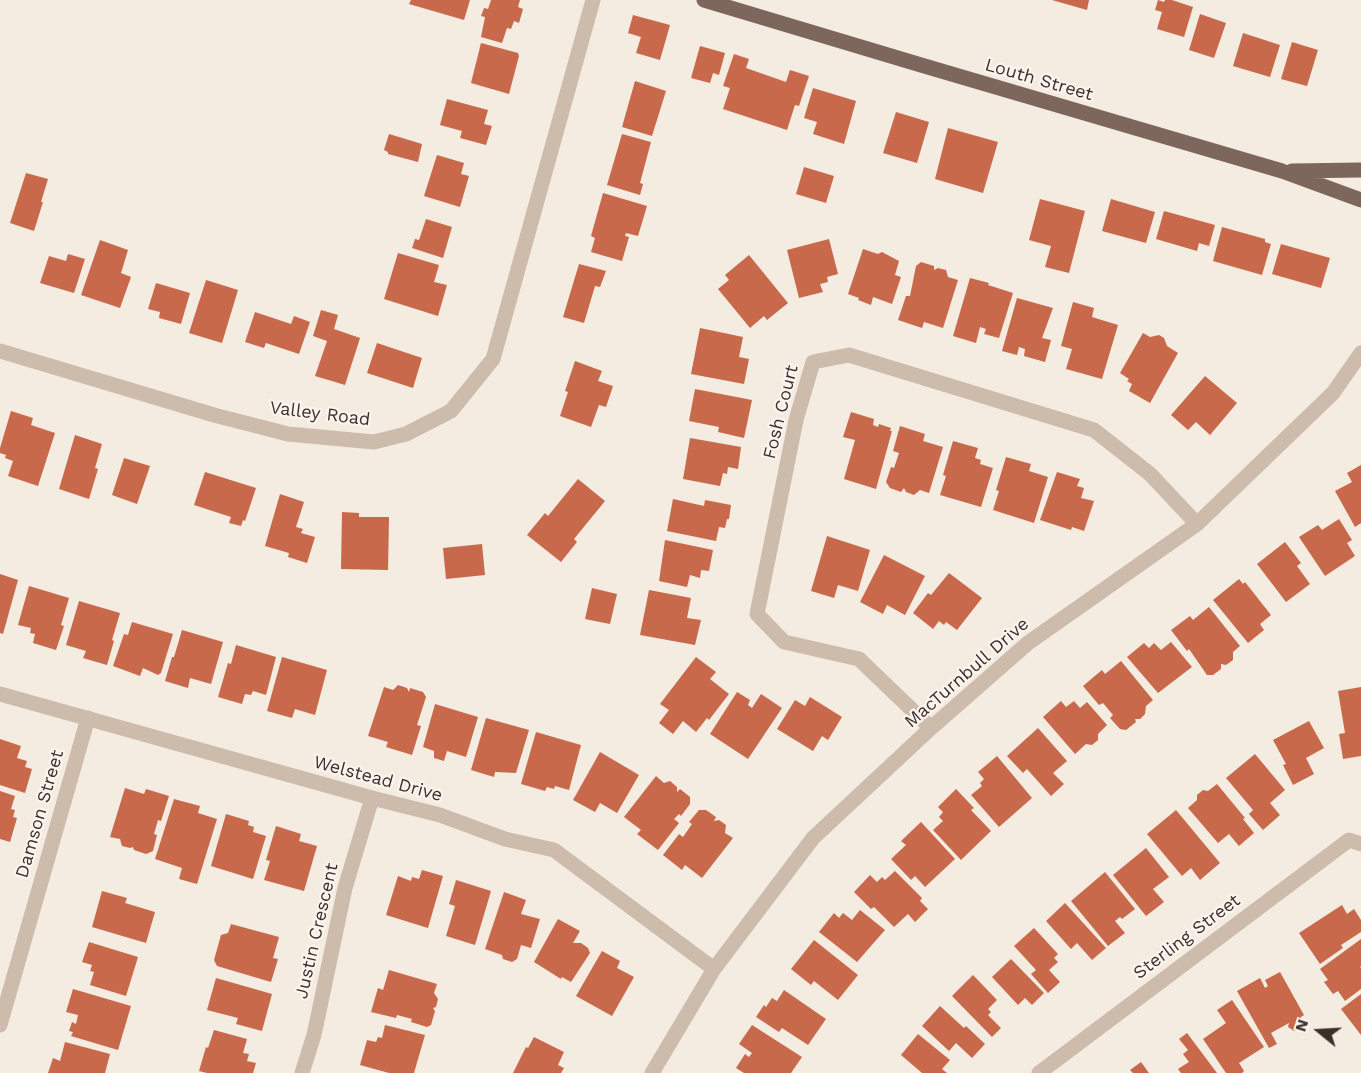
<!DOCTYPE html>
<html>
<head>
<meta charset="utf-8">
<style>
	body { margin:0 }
	#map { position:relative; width:1361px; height:1073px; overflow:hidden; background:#f4ebe1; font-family:"Work Sans",sans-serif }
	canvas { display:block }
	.north { position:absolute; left:1289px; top:1001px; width:60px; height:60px; -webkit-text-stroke:4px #fbf5ee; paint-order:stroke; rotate:288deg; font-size:16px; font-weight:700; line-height:24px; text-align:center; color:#3b302b }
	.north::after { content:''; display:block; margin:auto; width:21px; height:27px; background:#3b302b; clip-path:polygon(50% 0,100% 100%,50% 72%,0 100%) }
</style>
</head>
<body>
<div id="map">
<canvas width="1361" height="1073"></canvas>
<div class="north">N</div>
</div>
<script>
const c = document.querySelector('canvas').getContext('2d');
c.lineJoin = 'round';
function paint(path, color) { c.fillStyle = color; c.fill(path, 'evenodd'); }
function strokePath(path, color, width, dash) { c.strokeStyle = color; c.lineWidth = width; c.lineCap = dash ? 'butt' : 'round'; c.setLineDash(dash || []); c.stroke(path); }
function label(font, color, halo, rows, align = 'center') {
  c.font = font + ' "Work Sans",sans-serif'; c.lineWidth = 4.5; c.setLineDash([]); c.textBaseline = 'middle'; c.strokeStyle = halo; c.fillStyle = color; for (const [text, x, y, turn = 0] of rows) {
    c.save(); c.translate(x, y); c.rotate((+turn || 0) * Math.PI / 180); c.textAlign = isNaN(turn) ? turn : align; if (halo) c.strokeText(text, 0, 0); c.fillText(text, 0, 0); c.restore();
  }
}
paint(new Path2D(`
	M411,0H470L464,20L409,4Z
	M491,0H520L518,7L523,9L519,23L514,21L511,29L507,28L502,43L481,37L485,17L481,16L484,8L488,9Z
	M1052,0H1089L1087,10Z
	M1158,0L1164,2L1165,0H1172L1193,7L1184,37L1157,29L1162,12L1155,10Z
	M1200,14L1226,23L1214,58L1189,50Z
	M633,15L670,25L660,60L636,53L641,37L628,33Z
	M1243,33L1280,45L1270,77L1233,66Z
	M1292,42L1318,50L1307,86L1281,79Z
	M481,43L518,53L519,56L509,94L471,83Z
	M700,46L725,53L719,75L713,73L710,83L691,78Z
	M734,54L749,59L746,68L786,82L790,70L809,76L799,106L795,105L787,130L723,109L730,88L723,86Z
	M635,81L666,91L652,136L622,127Z
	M813,88L856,101L844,144L813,134L817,122L804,118Z
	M447,99L488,110L484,124L492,126L486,145L460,138L462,131L440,125Z
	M896,112L929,122L917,163L883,153Z
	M948,128L998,142L983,193L935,179Z
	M389,134L422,144L418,162L388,154V152L384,150Z
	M622,134L651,142L640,183L643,184L640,195L607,185Z
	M437,155L464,163L461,174L469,176L460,207L424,196Z
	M804,167L834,176L826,203L796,194Z
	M26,173L48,179L41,202H43L34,231L10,223Z
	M603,193L647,206L638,236L626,233L625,236L629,237L622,261L591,252L595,238L591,236Z
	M1040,199L1085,211L1069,273L1045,267L1051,246L1029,240Z
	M1111,199L1155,212L1146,243L1102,231Z
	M1164,211L1215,225L1209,246L1199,243L1197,251L1156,239Z
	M426,219L452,227L443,258L412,248L415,239L419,240Z
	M1222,227L1265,239V242L1271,244L1262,275L1213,261Z
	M829,239L838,274L827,277L828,282L820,284L823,292L799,298L787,250Z
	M100,240L128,250L121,273L131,277L120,308L81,295Z
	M1281,244L1330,258L1321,288L1272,274Z
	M863,249L878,254L882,252L899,261L895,275L901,277L892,304L873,297L871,305L858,300L859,298L848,294Z
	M398,253L439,265L434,282L447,285L438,316L384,299Z
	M68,254L85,259L74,293L40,283L49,256L66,261Z
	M749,255L788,303L767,320L764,316L750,328L718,289L729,280L725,275Z
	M921,262L934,266V270L938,268L946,270L948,277L958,280L943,328L924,322L922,328L898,320L906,296H910L916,266Z
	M579,264L606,271L600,287L595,286L584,323L563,317Z
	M970,278L989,283L988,285L1013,293L999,338L984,334L986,329L980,327L976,343L953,336Z
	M206,280L238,290L222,343L189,333Z
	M156,283L190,293L181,324L159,318L160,312L148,309Z
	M1017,298L1053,308L1042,338L1051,340L1045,362L1024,356L1025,349L1019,347L1017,355L1002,351Z
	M1073,302L1094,308L1092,317L1118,325L1102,379L1066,369L1072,349L1061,346Z
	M321,310L338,315L334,329L360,338L345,385L315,376L327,341L313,336Z
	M255,312L291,324L294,316L310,322L299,354L266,343L264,348L245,342Z
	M700,328L743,337L739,357L749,359L744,384L691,374Z
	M1143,333L1150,337L1159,335L1164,338L1167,346L1178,353L1150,403L1129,391L1132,384L1127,381L1129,379L1120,373Z
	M377,343L422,358L413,388L367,373Z
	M575,361L602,371L598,381L613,386L606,407L599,405L591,427L560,416L568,392L565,391Z
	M1205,376L1237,403L1210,435L1196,422L1188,430L1171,415Z
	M695,389L752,400L744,438L718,432L719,427L689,421Z
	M11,411L33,418L31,425L55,433L38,486L8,476L13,461L5,458L6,455L0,453V448Z
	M851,412L874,419L873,425L878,427L879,424L891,428L890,431H892L876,489L844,479L855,440L843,437Z
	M900,426L925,434L923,441L943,447L929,493L920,490L914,495L906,492L904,488L901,492L890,488L886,482L891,467L894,468L899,453L893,451Z
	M75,435L102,444L95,468L98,469L89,499L59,489Z
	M690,438L741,447L738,469L728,467L727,474L723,473L720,486L683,479Z
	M953,441L978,448L975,458L981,460L980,464L993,468L981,507L940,495L946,476L943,475Z
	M1006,457L1031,464L1029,471L1048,477L1034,523L993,510L999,491L996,490Z
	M124,458L150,466L137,504L112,495Z
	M1361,465V523L1355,527L1335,491L1352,482L1347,473Z
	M205,472L256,488L245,521L243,520L241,526L229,523L231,517L194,505Z
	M1057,472L1080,479L1077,486L1084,488L1081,498L1094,501L1084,531L1072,527L1071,530L1040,520Z
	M578,479L605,501L574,539L577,542L561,562L527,535L545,513L548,516Z
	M280,494L304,502L296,527L303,529L301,533L315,537L307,563L288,557L289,553L265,546Z
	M673,499L704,506L705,500L731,505L729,519H727L725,528L719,527L716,541L667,531Z
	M342,512L359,513V517H389L388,570L341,569Z
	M1339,519L1352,540L1347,543L1355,556L1325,576L1299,537L1318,525L1322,530Z
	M827,536L870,550L858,591L838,585L834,598L811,591Z
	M665,540L713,550L709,571L701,570L700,578L690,575L687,587L659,581Z
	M1285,542L1301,563L1297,566L1310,584L1286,602L1257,564Z
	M482,544L485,575L446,579L443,548Z
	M884,555L925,576L905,615L887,605L883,614L860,602Z
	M949,573L982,598L957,630L946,622L944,625L939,621L933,629L913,613L928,593L931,595Z
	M0,574L18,580L3,634L0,633Z
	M1239,579L1243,584L1245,582L1271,615L1260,624L1264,630L1248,643L1213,600Z
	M29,586L69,598L61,625L64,626L56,650L33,643L35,634L30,633L31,628L18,625Z
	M592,588L617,594L610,624L585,619Z
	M649,590L691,598L687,618L701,620L695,645L640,635Z
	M79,601L120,613L112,640L114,641L107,665L83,658L86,651L66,645Z
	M1209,607L1240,646L1233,652V660L1226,665L1221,664V669L1213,675H1207L1189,649L1187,651L1171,630L1190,616L1193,620Z
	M132,622L173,634L161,673L158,675L143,668L140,676L113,666L124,634L128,635Z
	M182,630L223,642L211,684L190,678L188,688L165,681L172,657H174Z
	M1171,642L1192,667L1158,693L1127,657L1144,643L1149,648L1154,643L1161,650Z
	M236,645L276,657L266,695L253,691L251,695L245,694L242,704L218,697L228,663L231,664Z
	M282,657L327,670L315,715L295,709L292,718L267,711Z
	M696,657L716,672L710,679L729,694L709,720L707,718L696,732L683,721L673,734L659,723L669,710L660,704Z
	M1121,661L1153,700L1146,706L1145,714L1140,719H1135L1136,722L1126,730L1120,729L1110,718L1113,715L1103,703L1099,705L1083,686L1102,670L1105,674Z
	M398,685L407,688L409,692L410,688L423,692L426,697L417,725L421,726L412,755L386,747L388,742L368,736L384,687L393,690Z
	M1361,687V756L1343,759L1339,734L1345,733L1338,691Z
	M737,692L750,700L748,705L752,708L761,694L782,708L748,759L710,734Z
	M810,697L842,717L828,740L822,736L813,751L777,729L795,700L805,706Z
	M1061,701L1066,707L1074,701L1080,708L1087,702L1107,725L1098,734V740L1092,745L1086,744L1075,754L1043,717Z
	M435,704L478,717L466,757L447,751L444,761L434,758V751L423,747Z
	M486,718L529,730L516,773L495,772L494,777L471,770Z
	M1309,721L1324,748L1306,758L1314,774L1293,785L1283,765L1286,764L1273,740Z
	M1038,728L1067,761L1053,773L1064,784L1051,796L1027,769L1023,773L1007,756Z
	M536,732L581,745L569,790L555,786L554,789L547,787L545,791L521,784Z
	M0,739L21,746L17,758L27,761L25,767L32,769L25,793L0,785Z
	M600,752L639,775L617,813L600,803L595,812L573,800Z
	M1255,754L1285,790L1270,803L1280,815L1263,830L1249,814L1253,810L1226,778Z
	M997,756L1032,798L999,827L971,795L982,786L980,783L984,779L978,772Z
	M656,776L664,783L670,781L677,787V792L680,789L690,797V804L681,816L679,814L674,819L679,823L658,850L637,834L641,830L624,817Z
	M1217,784L1245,818L1243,819L1254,833L1239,846L1229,834L1218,843L1188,808L1197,800V795L1203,790L1208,791Z
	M125,788L144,794L146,789L169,796L161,821L158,820L154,834L157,835L153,851L146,854L134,850L133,847L130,848L122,846L120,839L110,837Z
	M956,789L974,808L971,810L991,831L961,860L933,830L943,821L939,817L943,812L938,807Z
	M0,791L15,796L11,809L15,810L13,817L17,818L10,842L0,839Z
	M174,799L200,806L198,813L217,819L197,884L179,879L182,868L155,859Z
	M699,810H706L716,817L714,821L719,820L726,825L725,833L733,838L702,878L685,865L682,870L663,855L679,834L683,837L692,824L689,822Z
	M1176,810L1220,863L1200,880L1191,868L1182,876L1147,834Z
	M226,814L249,821L248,825L254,827L253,832L266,836L253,879L211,866Z
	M921,822L955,859L925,887L915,876L911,880L891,859L906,845L901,841Z
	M276,826L301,834L299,841L317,846L304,891L264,880L270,861L266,860Z
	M1146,848L1169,877L1153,889L1164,902L1146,916L1113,875Z
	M422,870L443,876L428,928L386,915L398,876L411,881L412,877L419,879Z
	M895,871L922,898L920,901L928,909L915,922L908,914L894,927L874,907L871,909L854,892L870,875L877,882L882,877L885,880Z
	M1105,872L1135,909L1122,919L1120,917L1115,921L1125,933L1108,946L1071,901Z
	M456,880L491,891L475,945L446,936L455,906L449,904Z
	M102,891L127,898L125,903L155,912L146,943L92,927Z
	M504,892L526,900L521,914L540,919L531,948L521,945L517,959L512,962L503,959L502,955L485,949Z
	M1065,903L1106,948L1092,960L1077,943L1071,949L1046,921Z
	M1342,905L1347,914L1354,909L1361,920V932L1341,945L1343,948L1320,964L1299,933Z
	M860,910L885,930L857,962L819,932L834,913L839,918L843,913L852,920Z
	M558,919L580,931L573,943H581L588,948L590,953L571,982L562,977L561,979L534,962Z
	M231,924L279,937L273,958L278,959L271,982L217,966L214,960L221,935L228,933Z
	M1034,928L1058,954L1054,958L1058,962L1049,970L1060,982L1048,993L1031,974L1036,970L1014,946Z
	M1361,939V966L1360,967L1361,968V989L1345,1001L1338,991L1333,994L1324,982L1328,980L1320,969Z
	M814,940L858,975L838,1000L814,981L811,985L791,969Z
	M89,942L138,957L126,996L90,985L94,972L90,971L92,965L82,962Z
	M602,951L620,961L617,968L634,977L612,1016L576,996Z
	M1011,959L1044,993L1032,1005L1025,998L1018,1005L992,977Z
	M389,970L437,984L434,993L438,999L436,1007L433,1008L435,1011L431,1025L427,1027L411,1022L412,1019L397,1015L396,1018L371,1012L378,988L383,990Z
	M1280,972L1304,1015L1301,1017L1300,1028L1294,1031L1288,1027L1289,1023L1271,1033L1277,1044L1269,1048L1237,991L1260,978L1265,988L1268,986L1265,980Z
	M973,975L997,1000L988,1009L991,1012L988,1015L1001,1028L992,1037L952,996Z
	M216,978L272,994L262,1031L236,1024L238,1018L207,1010Z
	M73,989L131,1006L118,1050L71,1036L73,1032L69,1031L72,1022L76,1024L78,1015L66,1012Z
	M784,990L826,1019L808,1045L782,1028L779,1032L756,1017L764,1005L766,1007L772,998L777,1001Z
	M1361,994V1035L1341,1009Z
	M1232,1000L1264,1047L1239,1063L1244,1071L1242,1073H1226L1203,1039L1226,1023L1217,1010Z
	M940,1006L964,1028L966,1026L985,1044L972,1058L956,1043L949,1051L922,1026Z
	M385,1025L425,1035L414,1073H389L360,1065L367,1040L376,1042L378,1037L382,1038Z
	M752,1025L802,1057L791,1073H744L736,1068L745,1054L749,1057L752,1053L739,1044Z
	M214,1030L247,1039L243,1053L249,1054L247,1061L256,1063L253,1073H207L199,1071L206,1047L208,1048Z
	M1187,1033L1217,1073H1181L1178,1069L1189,1062L1183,1054L1188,1050L1179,1039Z
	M918,1034L950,1060L942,1069L947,1073H922L901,1055Z
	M534,1037L564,1052L558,1065L564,1068L561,1073H513L526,1047L528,1048Z
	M65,1042L110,1054L105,1073H48L53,1058L60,1061Z
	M1141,1062L1149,1073H1133L1130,1070Z`), '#c8694b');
strokePath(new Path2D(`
	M0,351L214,415L288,434L374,442L406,434L451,411L493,359L593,0
	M0,694L372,798L440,815L505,839L554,850L714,969
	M931,728L859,659L784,642L757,614L796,420L813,362L849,355L1094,430L1150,474L1197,524
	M0,1025L88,718
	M302,1073L314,1035L345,888L372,798
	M652,1073L714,969L813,838L931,728L1028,643L1197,524L1333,393L1361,353
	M1039,1073L1349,840L1361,844`), '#cdbbac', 15);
strokePath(new Path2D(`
	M704,0L921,65L1282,171L1361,200
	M1292,171L1361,170`), '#7d675c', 15);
label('18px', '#3b302b', '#fbf5ee', [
	["Louth Street",1039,80,16],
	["Fosh Court",781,412,-76],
	["Valley Road",320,414,7],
	["MacTurnbull Drive",967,673,-41],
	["Welstead Drive",378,779,15],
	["Damson Street",40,814,-74],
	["Justin Crescent",317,931,-77],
	["Sterling Street",1187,937,-37]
]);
</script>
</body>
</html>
